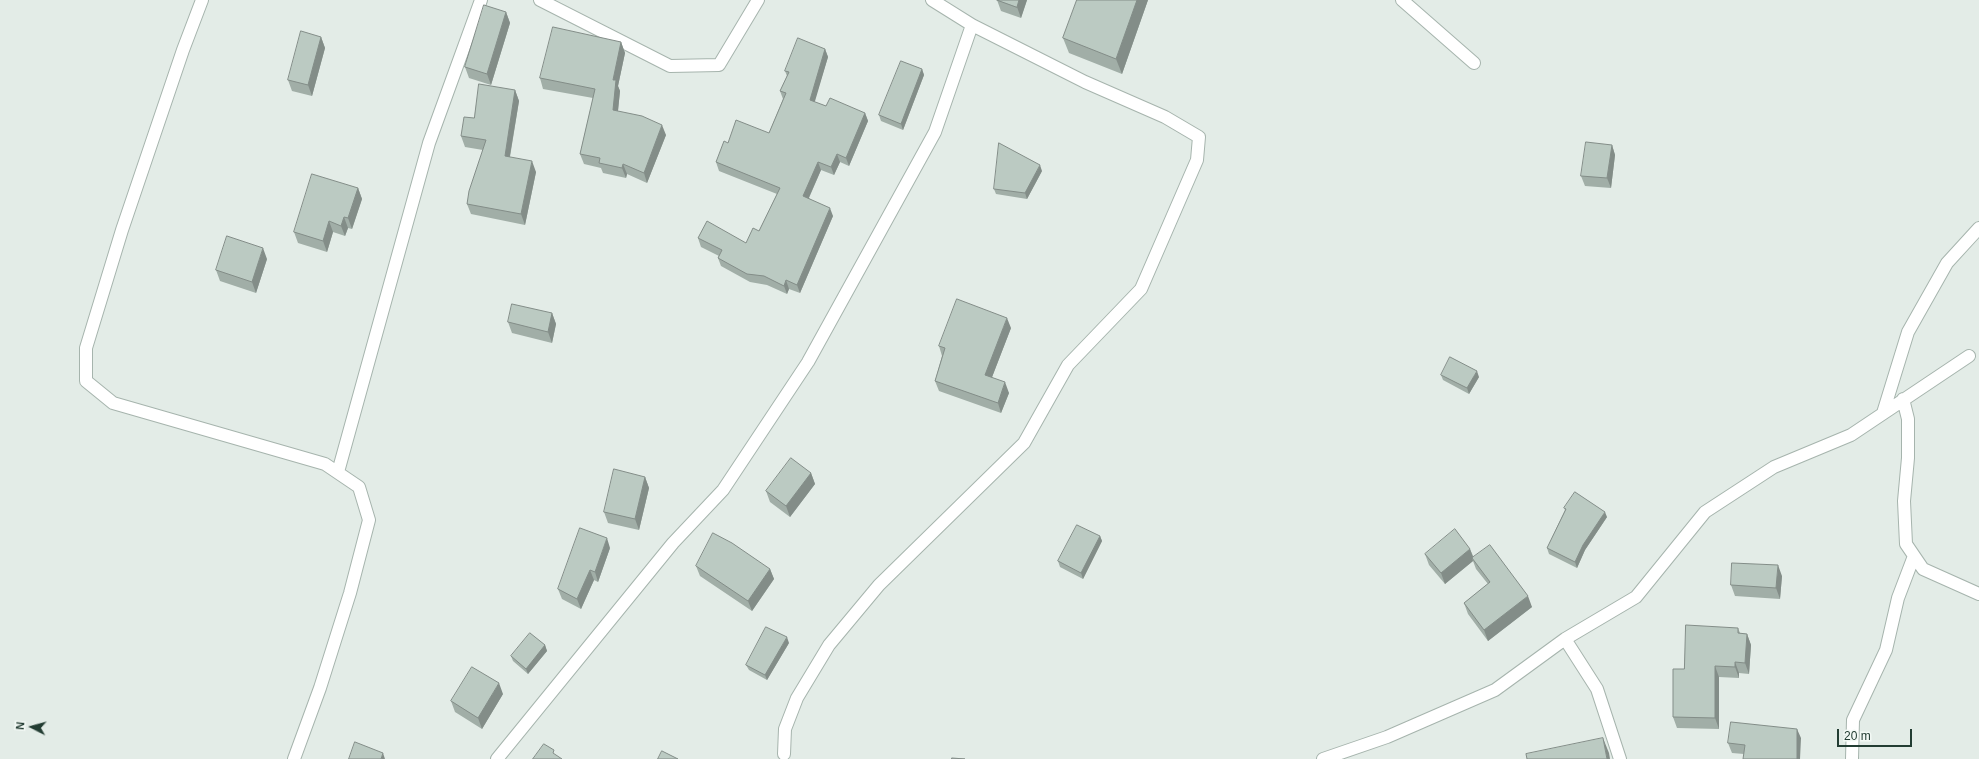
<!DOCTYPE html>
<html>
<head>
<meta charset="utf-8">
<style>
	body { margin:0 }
	#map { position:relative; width:1979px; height:759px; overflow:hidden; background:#e3ece7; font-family:Arial,sans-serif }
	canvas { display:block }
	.north { position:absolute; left:12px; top:707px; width:40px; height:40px; -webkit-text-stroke:3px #f3f9f5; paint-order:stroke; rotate:276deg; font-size:11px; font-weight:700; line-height:16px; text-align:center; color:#233d33 }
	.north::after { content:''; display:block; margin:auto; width:14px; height:18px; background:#233d33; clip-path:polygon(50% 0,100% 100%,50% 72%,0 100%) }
	.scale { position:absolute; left:1837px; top:729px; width:75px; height:18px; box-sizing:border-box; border:2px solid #233d33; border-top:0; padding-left:5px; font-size:12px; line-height:14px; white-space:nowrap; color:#233d33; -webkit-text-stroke:3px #f3f9f5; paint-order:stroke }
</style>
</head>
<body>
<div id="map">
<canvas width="1979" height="759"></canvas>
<div class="north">N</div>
<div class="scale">20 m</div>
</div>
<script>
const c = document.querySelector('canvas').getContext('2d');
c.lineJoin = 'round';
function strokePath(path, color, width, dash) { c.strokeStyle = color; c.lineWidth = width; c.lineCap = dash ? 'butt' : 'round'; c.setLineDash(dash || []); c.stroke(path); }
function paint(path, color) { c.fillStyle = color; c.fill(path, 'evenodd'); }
const street = new Path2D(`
	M202,0L183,50L122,230L86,348V381L113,403L325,464L359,487L369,520L350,593L320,688L294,759
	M540,0L670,66L719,65L758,0
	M1402,0L1474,63
	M1903,399L1908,419V458L1904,501L1906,544L1923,569L1979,594
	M1883,413L1908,332L1947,263L1979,228
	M338,472L429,143L481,0
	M1565,639L1597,689L1620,759
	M784,754L785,729L797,698L829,645L879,585L1024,443L1068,365L1141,289L1197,160L1199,137L1165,117L1085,82L972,25
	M497,759L673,543L723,490L808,362L935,132L972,25L932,0
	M1323,759L1387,737L1495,690L1565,639L1636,597L1705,512L1774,467L1851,435L1969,356
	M1852,759L1853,720L1886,650L1898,598L1914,556`);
strokePath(street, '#a6b4ad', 14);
strokePath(street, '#fff', 12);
paint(new Path2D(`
	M997,0H1027L1021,18L1001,11Z
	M1077,0H1148L1122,74L1069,53L1063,38Z
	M506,12L510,23L491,85L469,78L465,67Z
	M321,37L325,48L312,96L292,91L288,80Z
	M621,42L625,53L618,86L620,91L618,111L666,135L647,183L627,174L626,178L603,173L601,168L584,164L580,154L593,98L543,89L540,78Z
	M825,49L828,57L814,102L826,106L865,113L868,121L849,166L840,162L834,175L821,170L809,198L833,216L800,293L789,289L787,294L767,285L750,282L721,266L718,258L719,256L701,247L698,238L746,243L759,231L777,194L719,171L716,162L728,143L769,133L783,99L780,91L787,76L785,71Z
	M922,69L924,75L903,130L881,121L879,115Z
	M515,90L519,101L510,157L536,172L525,225L471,214L467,204L483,150L465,147L461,136L474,118Z
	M1612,145L1615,155L1611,188L1585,186L1581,176Z
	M1042,171L1027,199L996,194L994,189Z
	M358,188L362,199L352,229L348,228L345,236L333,232L327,252L298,243L294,232Z
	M267,259L256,293L220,281L216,270Z
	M552,313L556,324L552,343L512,333L508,322Z
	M1011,328L992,377L1009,393L1001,413L939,391L935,381L942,356L939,346Z
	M1441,375L1479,377L1469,394L1443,380Z
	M811,473L815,484L790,517L770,502L766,491Z
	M645,477L649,488L639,530L608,523L604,512Z
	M1564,508L1607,517L1585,550L1577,568L1549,554L1547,548L1565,510Z
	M1100,536L1102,541L1083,579L1060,567L1058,561Z
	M610,548L598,582L594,580L581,609L562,599L558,589Z
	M1470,549L1474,558L1532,607L1488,641L1468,614L1464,603L1488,584L1476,569L1473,561L1445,584L1429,565L1425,554Z
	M696,566L770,569L774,579L752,611L700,576Z
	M1782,576L1780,599L1735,596L1731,585Z
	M1738,628L1740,633L1747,634L1751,645L1749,674L1739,673V678L1719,677V729L1677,728L1673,717L1684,669Z
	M789,643L767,680L749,670L746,665Z
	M545,645L547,651L528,674L513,661L511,656Z
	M503,694L482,729L455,712L451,701Z
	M1801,738L1744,754L1732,753L1728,743Z`), '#a1aea7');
paint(new Path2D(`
	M1019,0H1027L1021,18L1017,7Z
	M1137,0H1148L1122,74L1116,59Z
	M506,12L510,23L491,85L487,74Z
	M321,37L325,48L312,96L308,85Z
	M621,42L625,53L618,86L620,91L617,120L613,110V80Z
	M825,49L828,57L813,108L810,100Z
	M922,69L924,75L903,130L901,124Z
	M515,90L519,101L508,167L505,156Z
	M865,113L868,121L849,166L846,158Z
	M662,125L666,135L647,183L644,173Z
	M1612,145L1615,155L1611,188L1607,178Z
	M837,154L840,162L834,175L831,167Z
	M532,161L536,172L525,225L521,214Z
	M818,162L821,170L806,204L803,196Z
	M623,164L627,174L626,178L622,168Z
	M1040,165L1042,171L1027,199L1025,193Z
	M358,188L362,199L352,229L348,218Z
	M830,208L833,216L800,293L797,285Z
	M344,217L348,228L345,236L341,226Z
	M329,221L333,232L327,252L323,241Z
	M263,248L267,259L256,293L252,282Z
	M786,280L789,289L787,294L784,286Z
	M552,313L556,324L552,343L548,332Z
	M1007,318L1011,328L989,385L985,375Z
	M1477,371L1479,377L1469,394L1467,388Z
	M1005,382L1009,393L1001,413L998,403Z
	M811,473L815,484L790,517L786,506Z
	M645,477L649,488L639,530L635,519Z
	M1605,512L1607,517L1585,550L1577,568L1575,562L1583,545Z
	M1100,536L1102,541L1083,579L1081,573Z
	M607,538L610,548L598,582L595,572Z
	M1470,549L1474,560L1472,558L1473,561L1445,584L1441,573Z
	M1778,565L1782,576L1780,599L1776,588Z
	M770,569L774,579L752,611L748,601Z
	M590,570L594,580L581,609L577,599Z
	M1528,596L1532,607L1488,641L1484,630Z
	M1747,634L1751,645L1749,674L1745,663Z
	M787,637L789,643L767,680L765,675Z
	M545,645L547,651L528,674L526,669Z
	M1735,662L1739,673V678L1735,667Z
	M1715,666L1719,677V729L1715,718Z
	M499,683L503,694L482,729L478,718Z
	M1797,729L1801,738L1800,759H1797Z
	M1603,738L1609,753L1610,759H1607Z
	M383,753L385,759H381Z`), '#838d88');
const building = new Path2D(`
	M997,0H1019L1017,7Z
	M1077,0H1137L1116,59L1063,38Z
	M484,5L506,12L487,74L465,67Z
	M553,27L621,42L613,80H616L613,110L642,116L662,125L644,173L623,164L622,168L599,163L600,158L580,154L595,89L540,78Z
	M301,31L321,37L308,85L288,80Z
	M798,38L825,49L810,100L826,106L830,98L865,113L846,158L837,154L831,167L818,162L803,196L830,208L797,285L786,280L784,286L764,276L747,274L718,258L722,250L698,238L707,221L746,243L753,228L759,231L780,188L716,162L724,141L728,143L736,120L769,133L786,93L780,91L789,72L785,71Z
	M901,61L922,69L901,124L879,115Z
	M479,84L515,90L505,156L532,161L521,214L467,204L469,191L486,140L461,136L464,117L474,118Z
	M1586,142L1612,145L1607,178L1581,176Z
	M999,143L1040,165L1025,193L994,189Z
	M312,174L358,188L348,218L344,217L341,226L329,221L323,241L294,232Z
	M227,236L263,248L252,282L216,270Z
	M957,299L1007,318L985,375L1005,382L998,403L935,381L945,348L939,346Z
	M512,304L552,313L548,332L508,322Z
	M1450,357L1477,371L1467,388L1441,375Z
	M791,458L811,473L786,506L766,491Z
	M614,469L645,477L635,519L604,512Z
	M1575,492L1605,512L1583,545L1575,562L1547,548L1566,509L1564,508Z
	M1077,525L1100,536L1081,573L1058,561Z
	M580,528L607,538L595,572L590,570L577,599L558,589Z
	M1455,529L1470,549L1441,573L1425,554Z
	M713,533L732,543L770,569L748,601L696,566Z
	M1490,545L1528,596L1484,630L1464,603L1490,582L1472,558Z
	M1732,563L1778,565L1776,588L1731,585Z
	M1686,625L1738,628V633L1747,634L1745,663L1735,662V667L1715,666V718L1673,717V669H1684Z
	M766,627L787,637L765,675L746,665Z
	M530,633L545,645L526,669L511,656Z
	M472,667L499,683L478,718L451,701Z
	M1731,722L1797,729V759H1743L1745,745L1728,743Z
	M1603,738L1607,759H1527L1526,754Z
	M355,742L383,753L381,759H349Z
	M544,744L554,750L553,753L562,759H533Z
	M662,751L678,759H658Z
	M952,758L965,759H952Z`);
paint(building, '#bbcac2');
strokePath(building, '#838d88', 1);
</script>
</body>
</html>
